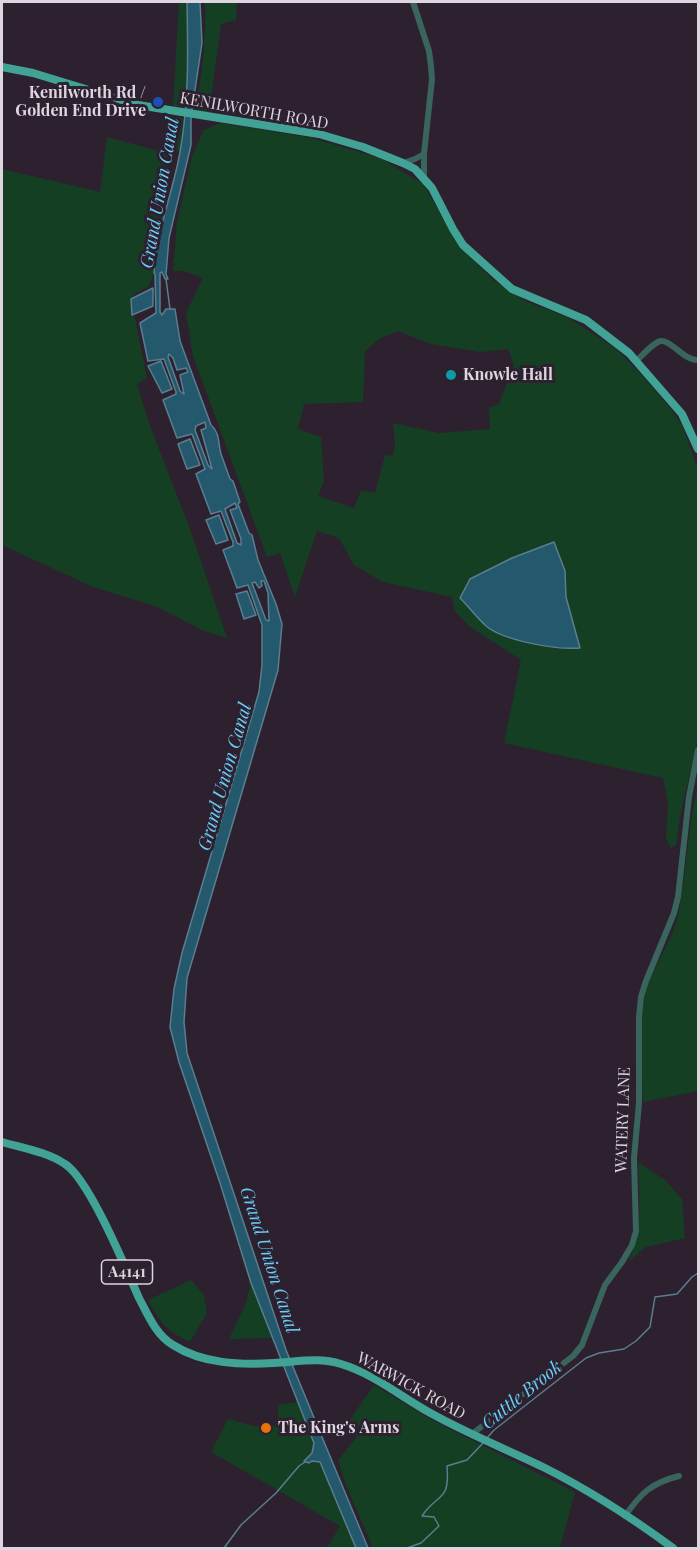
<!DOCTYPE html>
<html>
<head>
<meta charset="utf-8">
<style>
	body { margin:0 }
	#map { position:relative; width:700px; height:1550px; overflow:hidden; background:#2d2130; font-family:"Playfair Display",serif }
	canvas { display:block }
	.frame { position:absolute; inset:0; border:3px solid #ddd5df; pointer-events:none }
</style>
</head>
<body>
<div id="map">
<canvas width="700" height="1550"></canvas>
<div class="frame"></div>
</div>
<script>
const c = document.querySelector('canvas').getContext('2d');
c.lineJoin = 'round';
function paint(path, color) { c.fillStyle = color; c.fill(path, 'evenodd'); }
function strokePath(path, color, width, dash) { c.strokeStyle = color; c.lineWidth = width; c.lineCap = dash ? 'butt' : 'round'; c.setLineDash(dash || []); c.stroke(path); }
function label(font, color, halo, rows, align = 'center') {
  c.font = font + ' "Playfair Display",serif'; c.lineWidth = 6; c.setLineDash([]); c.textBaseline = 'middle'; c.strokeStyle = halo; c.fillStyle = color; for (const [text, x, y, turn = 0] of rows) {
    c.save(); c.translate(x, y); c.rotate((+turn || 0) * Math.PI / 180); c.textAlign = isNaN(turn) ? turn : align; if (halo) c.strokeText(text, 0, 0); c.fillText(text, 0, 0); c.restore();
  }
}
paint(new Path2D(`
	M179,2H187L188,84L184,107L173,106Z
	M205,2H237L236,20L221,24L209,113L194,111C203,74 206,39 205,2Z
	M174,116L183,118L180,150L167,154V189L163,219L156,244L154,273L149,286L136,293L131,299L147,378L137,384L150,426L190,529L227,638L204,631L158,607L93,587L2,545V169L100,192L107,137L163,152L171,133Z
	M220,123L312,138L382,159L423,184L461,248L493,280L527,302L567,317L615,348L643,376L671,409L683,427L698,470V738L680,816L676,845L671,848L666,839L668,804L663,778L504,743L521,660L469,626L455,611L452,597L383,582L354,565L339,538L317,531L295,597L280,553L267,557L193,356L186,313L203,278L184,271H173L177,222L192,156L204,130ZM398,331L431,344L480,352L508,349L514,365L499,404L489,407L490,429L439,433L393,423L395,445L393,456L385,455L375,493L361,490L354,508L318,496L324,481L321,437L298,429L304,404L363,402L365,351L379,339Z
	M698,785V1091L643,1102C642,1066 637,1027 646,992C653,966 672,942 678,916C687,872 687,828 698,785Z
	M638,1162L665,1180L682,1199L685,1238L646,1247L628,1262C644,1231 639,1195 638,1162Z
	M191,1280L204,1295L207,1313L190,1342C167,1331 160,1323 148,1300Z
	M251,1283L272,1338L229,1339L245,1306Z
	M374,1385L434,1421L575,1492L560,1548H373L345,1483L338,1460L357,1437L349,1428V1421Z
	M298,1402L314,1443L312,1453L303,1462H320L356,1548H327L340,1526L211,1452L228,1419L254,1426L278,1425V1405Z`), '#153f23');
const water = new Path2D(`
	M187,2H200L202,43L191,117V145L169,238L166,274L168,279H165L162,272L160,273V312L162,315L166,309H175L180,341L211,425C220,432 218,444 221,454C224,462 227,471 230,479L233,481L240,502L238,504L249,533L252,535L258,560L276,604L282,624L278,670L187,978L184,1022L187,1053L286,1350L368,1548H356L320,1462L312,1461L309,1463L304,1461L312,1453L314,1443L251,1283L220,1183L179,1062L170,1027L174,989L182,953L259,692L262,665V625L248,585L237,588L223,550L233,546V542L221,511L211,514L196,474L205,469L192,434L177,438L163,400L176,394V392L164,359L148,361L140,323L156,313L155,274L154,273C156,231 173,193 180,152C189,102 188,52 187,2ZM169,354L173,358L177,370L186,368L188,372L180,375L184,394L180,391L168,357ZM205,422L206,428L201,430L212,469L208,465L195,430L196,426ZM235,503L237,508L230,510L241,539V545L237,543L225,509ZM261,581H264L268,593L269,621L266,620L252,583L255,582L259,588L262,586Z
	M153,288V306L132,315L131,299Z
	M161,361L172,389L162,393L148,366Z
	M190,439L200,465L187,469L178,444Z
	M219,515L228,540L216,544L206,520Z
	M554,542L565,571L566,597L580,648C557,650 504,641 486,626C477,618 469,607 460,598L470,579L512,558Z
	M247,591L256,615L244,619L236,594Z`);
paint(water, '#23586d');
strokePath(water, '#5b7e8f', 1.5);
strokePath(new Path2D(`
	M166,279L170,309
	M487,1438L494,1430L586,1358L599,1353L624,1349L636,1341L650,1327L655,1297L677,1294L692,1277L698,1273
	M224,1548L241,1525L276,1493L299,1466L305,1462
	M407,1548L421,1543L439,1526L434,1517L422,1516C438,1492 450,1503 447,1466L467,1460L484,1442`), '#5b7e8f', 1.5);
strokePath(new Path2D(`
	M424,154V178
	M403,163L415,159L424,154L432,79L431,66L429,51L413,2
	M636,361C643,355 650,346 658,342C669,336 683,361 698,360
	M472,1434L573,1356L582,1345L605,1285L622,1262L632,1245L636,1231L634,1158L639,1103V1017L641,997L646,981L674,913L678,897L689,797L698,750
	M625,1516C641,1493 651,1483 679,1476`), '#3a655e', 6);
strokePath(new Path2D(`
	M2,67L33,73L138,105L319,134L363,147L403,163L415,169L432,188L453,229L463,245L512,289L586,320L629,353L682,414L698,449
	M2,1142C23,1148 47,1152 65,1164C89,1179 126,1269 139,1298C148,1315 156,1335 173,1345C203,1364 240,1365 274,1363C296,1362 319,1357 341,1364C375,1374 405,1400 436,1416C471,1435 508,1450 543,1467C585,1488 635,1520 673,1548`), '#41a395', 8);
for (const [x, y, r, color] of [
	[158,102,6,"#1a4fb4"],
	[451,375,6,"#0f9aa8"],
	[266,1428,6,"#e8710a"]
]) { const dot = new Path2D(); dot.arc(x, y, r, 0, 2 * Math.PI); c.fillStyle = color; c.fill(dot); strokePath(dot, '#2d2130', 2); }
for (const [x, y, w] of [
	[127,1272,51]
]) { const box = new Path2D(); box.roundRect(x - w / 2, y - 12, w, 24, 4.5); c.fillStyle = '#2d2130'; c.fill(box); strokePath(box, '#ddd5df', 1.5); }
label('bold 15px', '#ddd5df', null, [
	["A4141",127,1272]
]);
label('bold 16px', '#ddd5df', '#2d2130', [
	["Kenilworth Rd /",146,93,"right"],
	["Golden End Drive",146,111,"right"],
	["Knowle Hall",463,375],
	["The King's Arms",278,1428]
], 'left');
label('16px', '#ddd5df', '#2d2130', [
	["KENILWORTH ROAD",254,111,10],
	["WATERY LANE",623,1120,-88],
	["WARWICK ROAD",411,1386,29]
]);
label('italic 18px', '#69cff9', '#2d2130', [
	["Grand Union Canal",160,193,-80],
	["Grand Union Canal",225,777,-74],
	["Grand Union Canal",269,1260,72],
	["Cuttle Brook",522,1395,-39]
]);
</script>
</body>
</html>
